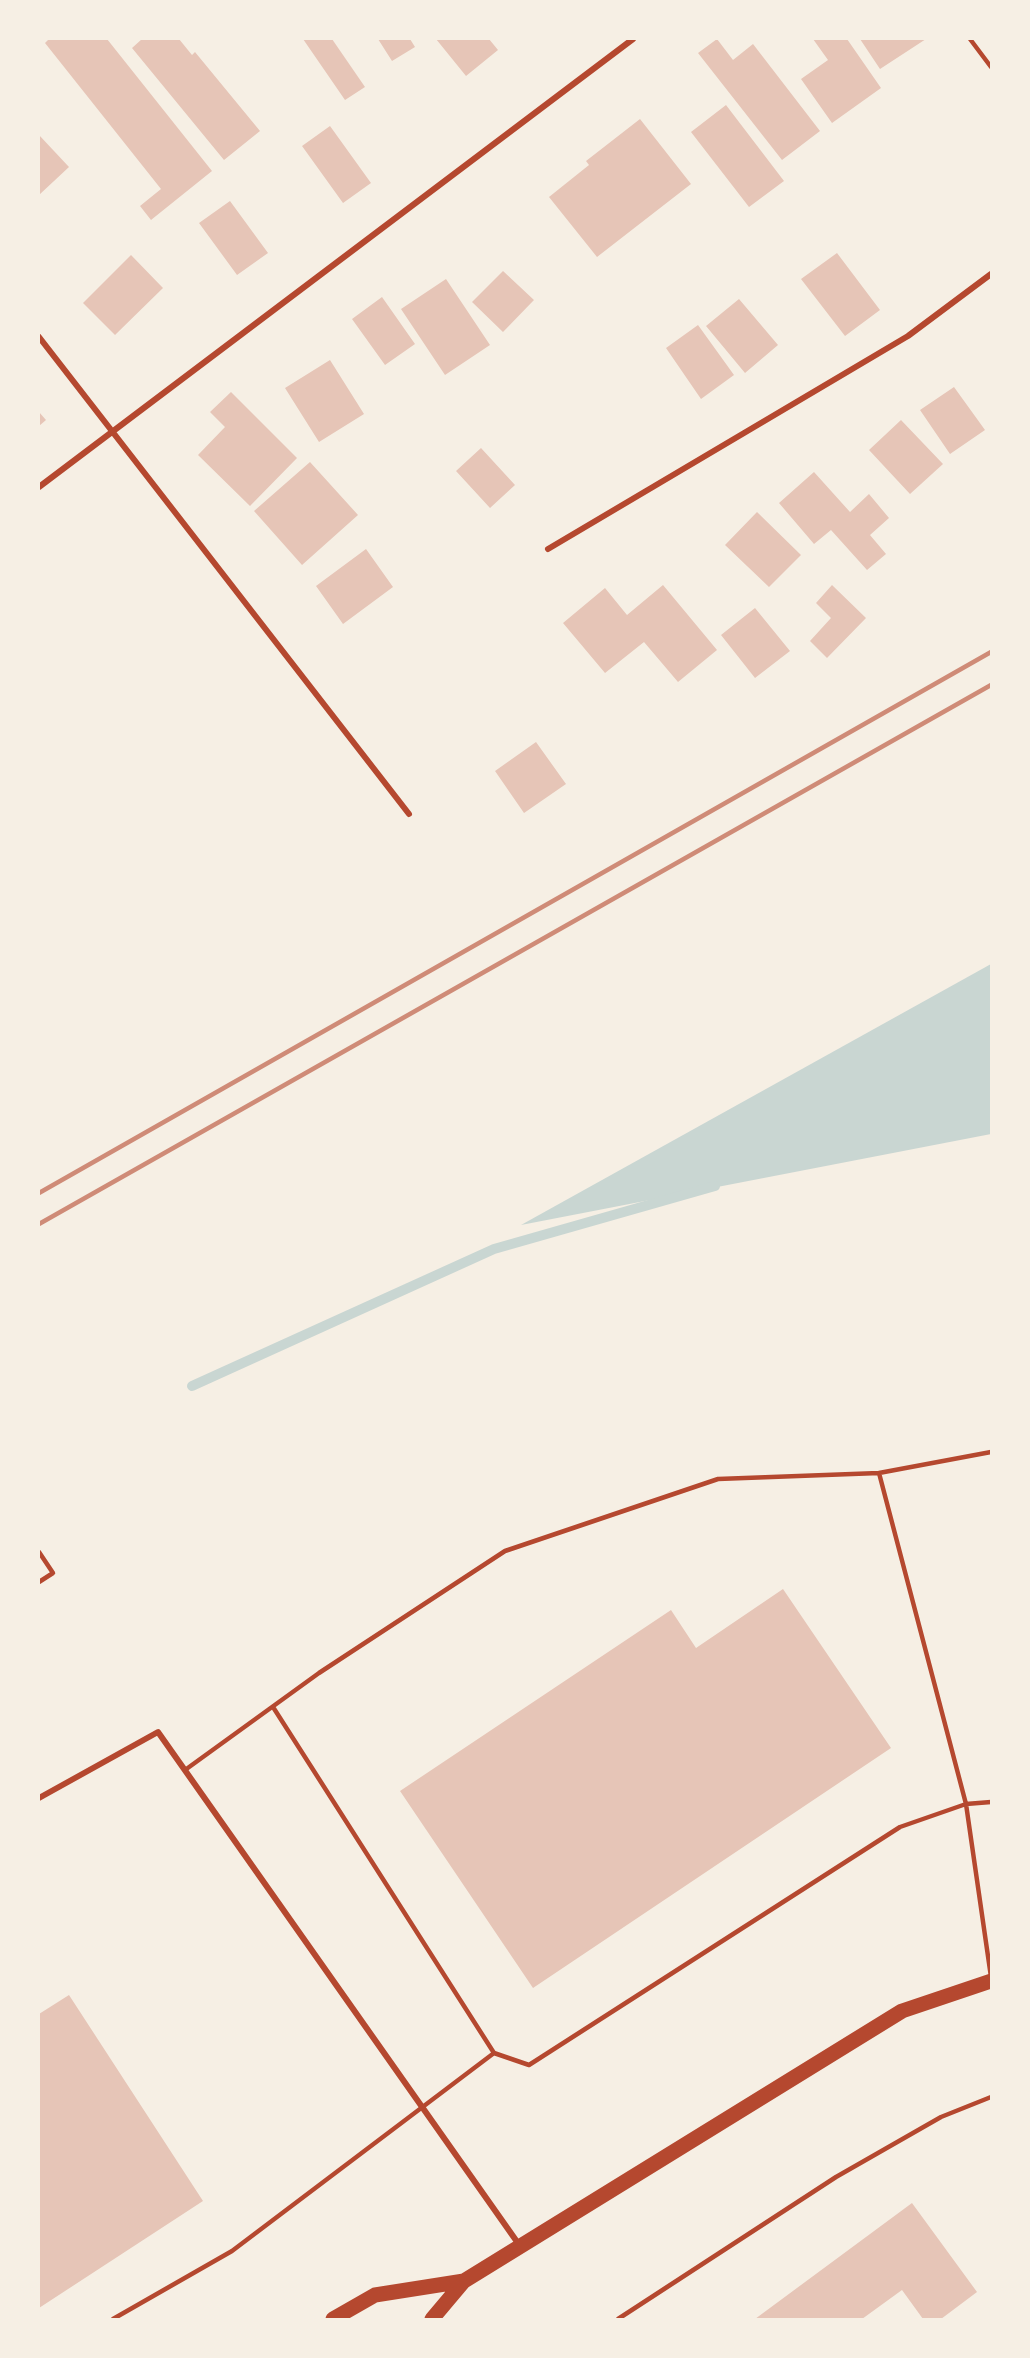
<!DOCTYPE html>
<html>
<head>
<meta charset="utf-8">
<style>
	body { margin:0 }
	#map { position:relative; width:1030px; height:2358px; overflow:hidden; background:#f6efe4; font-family:"Fira Sans",sans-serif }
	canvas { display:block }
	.frame { position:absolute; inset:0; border:40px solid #f6efe4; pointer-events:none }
</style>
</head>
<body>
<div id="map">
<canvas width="1030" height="2358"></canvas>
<div class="frame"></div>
</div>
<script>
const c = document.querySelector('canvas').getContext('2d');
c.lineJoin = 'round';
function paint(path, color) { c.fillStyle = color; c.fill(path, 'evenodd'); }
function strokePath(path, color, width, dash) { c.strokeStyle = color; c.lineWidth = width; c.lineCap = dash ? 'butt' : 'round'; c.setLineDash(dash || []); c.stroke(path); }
paint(new Path2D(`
	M991,964V1134L521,1225Z`), '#c9d6d2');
strokePath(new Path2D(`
	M192,1386L494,1249L715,1186`), '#c9d6d2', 10);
paint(new Path2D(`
	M49,39H107L212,171L151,220L140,206L161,189L45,43Z
	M142,39H179L192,55L195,52L260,131L224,160L132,48Z
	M303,39H332L365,87L345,100Z
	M378,39H410L415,47L392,61Z
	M436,39H489L498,50L466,76Z
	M717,39L733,60L753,44L820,131L782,160L698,53Z
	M813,39H847L881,88L832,123L801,79L828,60Z
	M860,39H926L880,69Z
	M726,105L784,181L749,207L691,132Z
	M640,119L691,184L597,257L549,197L589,165L586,161Z
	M330,126L371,183L343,203L302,146Z
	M39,135L69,167L39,195Z
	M230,201L268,253L237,275L199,223Z
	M837,253L880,310L845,336L801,279Z
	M131,255L163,288L115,335L83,303Z
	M503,271L534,300L503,332L472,302Z
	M446,279L490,345L445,375L401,309Z
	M382,297L415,344L385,365L352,319Z
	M739,299L778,345L745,373L706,326Z
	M698,325L734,375L701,399L666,348Z
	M330,360L364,414L319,442L285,388Z
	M954,387L985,430L950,454L920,410Z
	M231,392L297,458L250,506L198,455L225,427L210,412Z
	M39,412L46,420L39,426Z
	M901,420L943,464L910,494L869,450Z
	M481,448L515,485L490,508L456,471Z
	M310,462L358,515L302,565L254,511Z
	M814,472L850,512L869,494L889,518L870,535L886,554L867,570L831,530L814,544L779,503Z
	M757,512L801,555L769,587L725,545Z
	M366,549L393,587L343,624L316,586Z
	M663,585L717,650L678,682L644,642L605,673L563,623L605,588L627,615Z
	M832,585L866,618L827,658L810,641L831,618L816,603Z
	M755,608L790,651L755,678L721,635Z
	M536,742L566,784L524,813L495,771Z
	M783,1589L891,1748L533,1988L400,1791L671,1610L696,1648Z
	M69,1995L203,2201L39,2308V2014Z
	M912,2203L977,2292L941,2319H923L902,2290L862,2319H755Z`), '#e6c5b7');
strokePath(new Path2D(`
	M970,39L991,67
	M879,1473L991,1452
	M39,1552L53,1573L39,1582
	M273,1707L494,2053
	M185,1770L319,1673L505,1551L718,1479L879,1473L966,1804L991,1977
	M113,2319L232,2251L494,2053L529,2065L900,1827L966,1804L991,1802
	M618,2319L836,2177L941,2117L991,2097`), '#b5482f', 4.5);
strokePath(new Path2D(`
	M39,337L409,814
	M39,487L633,39
	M548,549L908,336L991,274
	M39,1798L158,1732L520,2246`), '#b5482f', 6);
strokePath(new Path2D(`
	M333,2319L375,2295L464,2281
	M432,2319L464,2281L902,2011L991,1981`), '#b5482f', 15);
strokePath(new Path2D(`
	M39,1193L991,652
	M39,1224L991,685`), '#cf8b77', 4.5);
</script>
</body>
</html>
